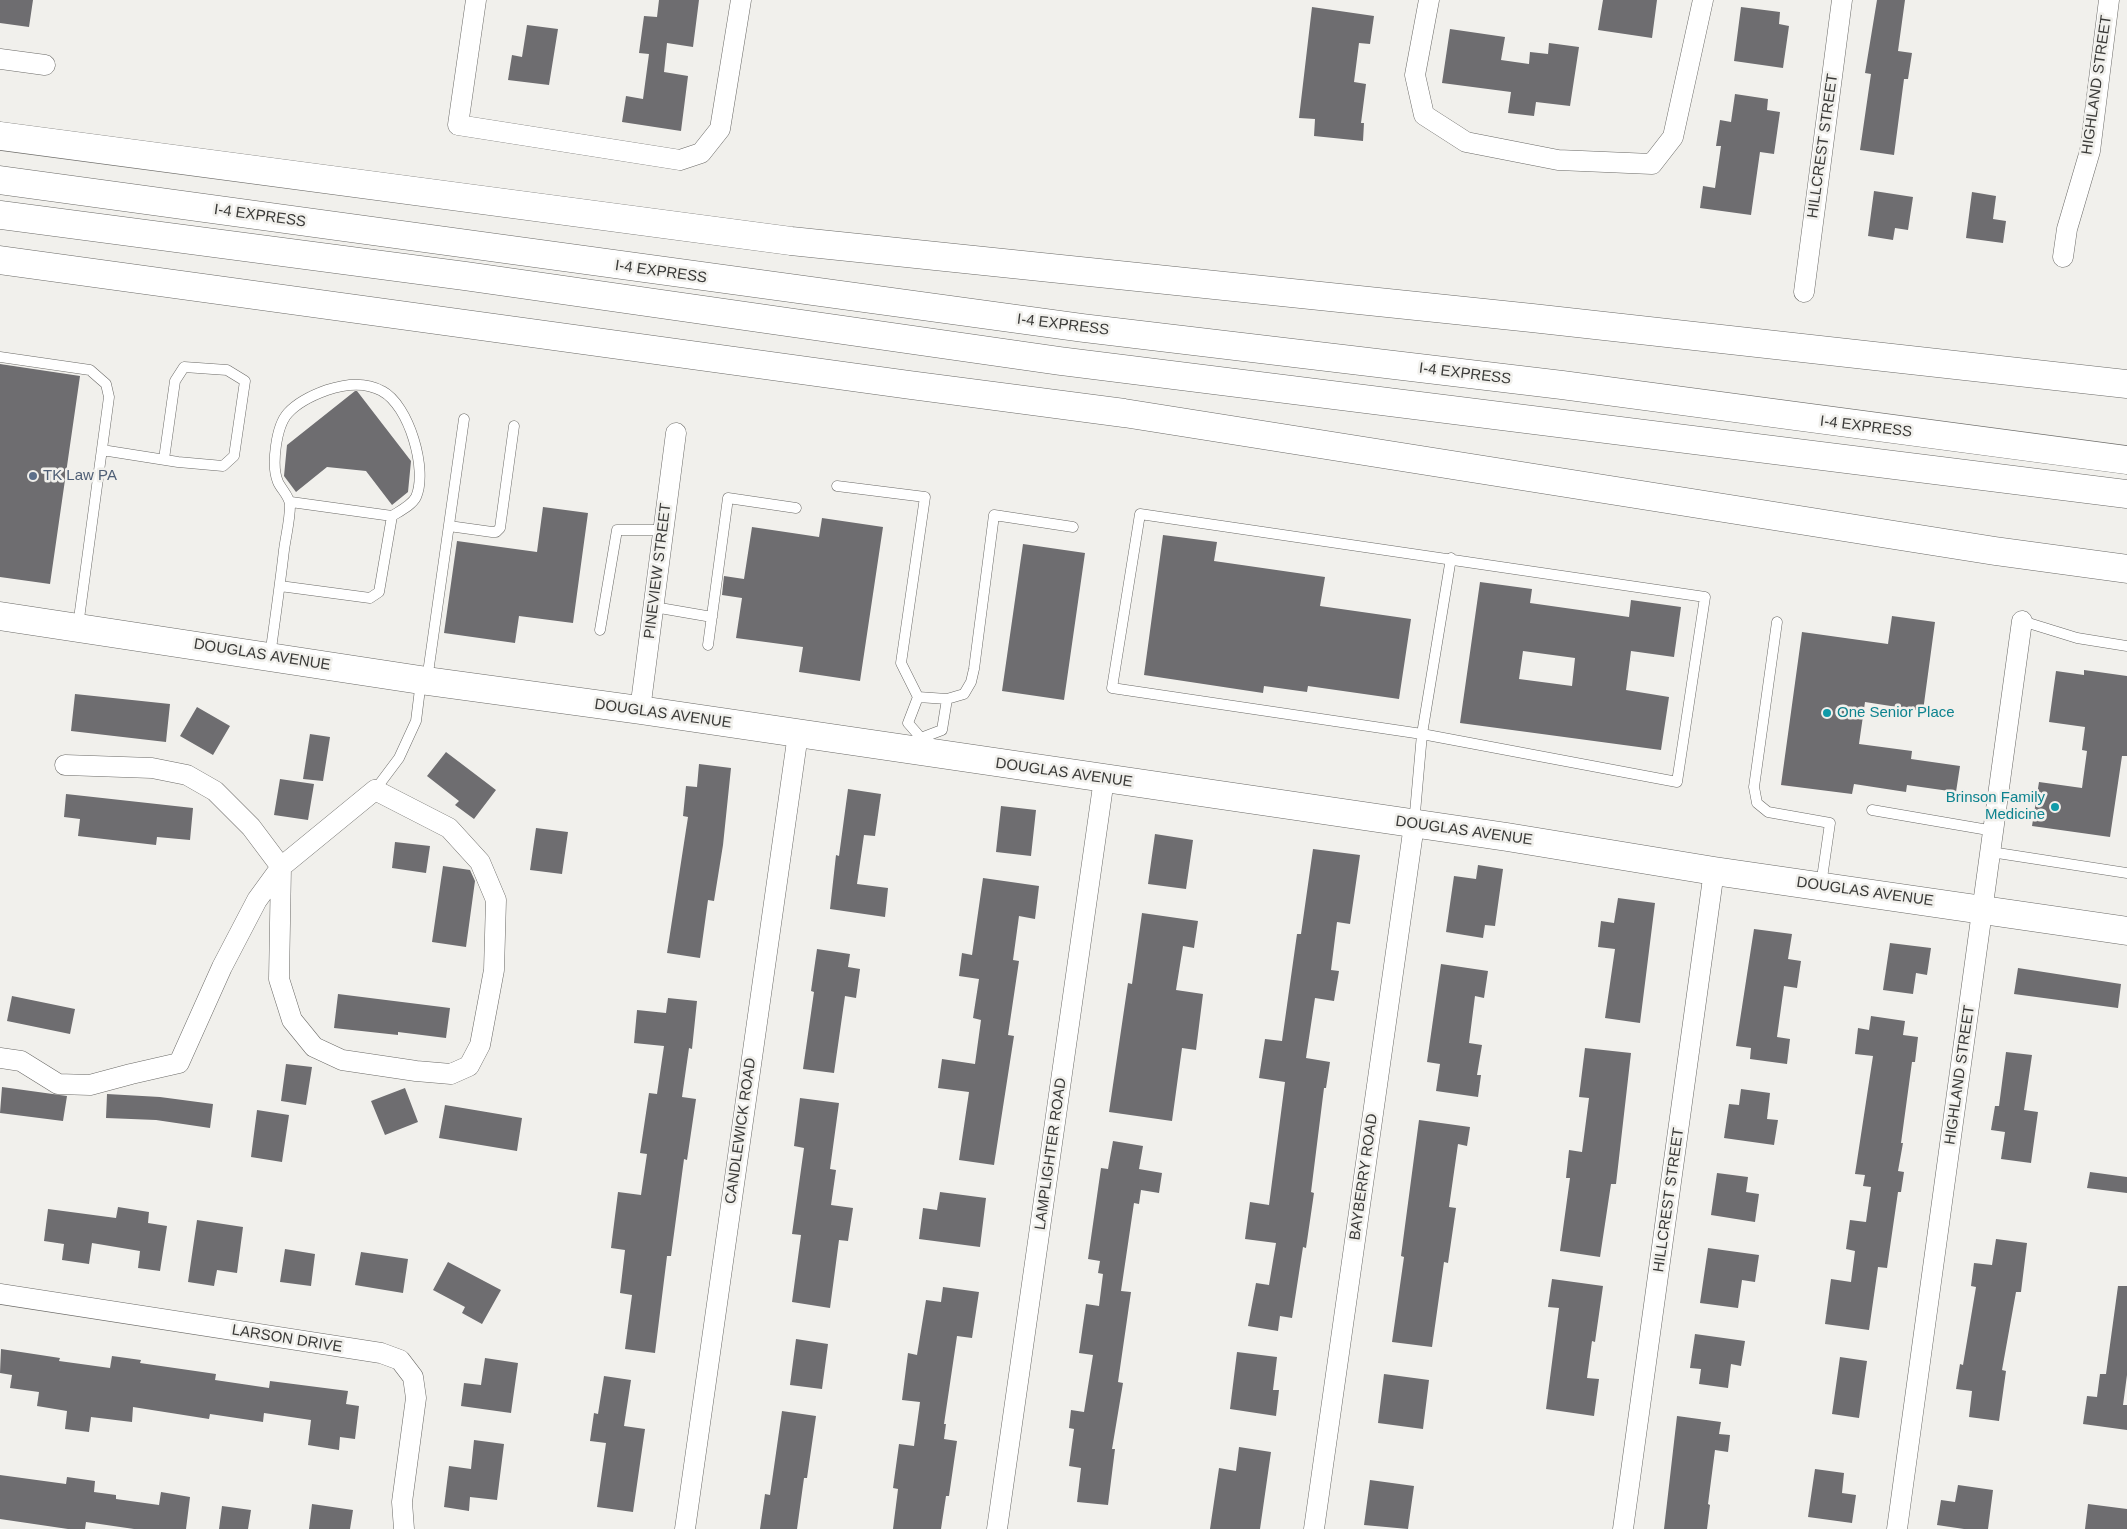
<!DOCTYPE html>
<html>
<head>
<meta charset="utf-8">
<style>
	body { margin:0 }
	canvas { display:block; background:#f1f0ec }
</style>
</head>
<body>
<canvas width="2127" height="1529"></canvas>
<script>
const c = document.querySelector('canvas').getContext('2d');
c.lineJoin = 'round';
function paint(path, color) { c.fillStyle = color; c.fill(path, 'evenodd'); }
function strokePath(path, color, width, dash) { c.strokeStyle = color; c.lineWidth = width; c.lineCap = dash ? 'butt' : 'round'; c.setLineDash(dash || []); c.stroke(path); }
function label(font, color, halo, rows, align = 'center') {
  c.font = font + ' Helvetica,sans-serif'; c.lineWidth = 5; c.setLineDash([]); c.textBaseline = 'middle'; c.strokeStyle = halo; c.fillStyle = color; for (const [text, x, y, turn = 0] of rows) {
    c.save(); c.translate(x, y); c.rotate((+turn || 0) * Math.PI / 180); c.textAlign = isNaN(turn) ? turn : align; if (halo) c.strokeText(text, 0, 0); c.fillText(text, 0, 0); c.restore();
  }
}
paint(new Path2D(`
	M0,0H33L29,27L0,23Z
	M659,0H699L693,47L667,43L664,72L688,76L681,131L622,122L626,96L643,99L649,54L639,53L644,16L657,17Z
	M1603,0H1657L1652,38L1598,30Z
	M1877,0H1905L1898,51L1912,53L1908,79H1904L1894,155L1860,150L1871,74L1865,73Z
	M1312,7L1374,16L1370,44L1359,43L1354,82L1366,84L1361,123H1364L1363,141L1314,136L1315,119L1299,118Z
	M1741,7L1780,12L1779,24L1789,26L1783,68L1734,61Z
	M527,25L558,29L549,85L508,80L512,55L522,57Z
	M1450,29L1505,37L1501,60L1529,64L1530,52L1548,54L1549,43L1579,47L1570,106L1536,102L1534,116L1508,113L1511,92L1442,83Z
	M1735,94L1768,99L1767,110L1780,112L1774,154L1760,152L1751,215L1700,208L1703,186L1715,188L1721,146H1716L1720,120L1731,122Z
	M1874,191L1913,197L1908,230L1895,228L1893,240L1868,236Z
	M1972,192L1996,196L1993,219L2006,221L2003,243L1966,238Z
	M0,364L80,376L50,584L0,577Z
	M355,391H357L411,461L408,492L392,505L366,471L327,467L296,492L284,476L287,445Z
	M543,507L588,513L573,623L519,616L515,643L444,633L457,541L537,552Z
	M822,518L883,527L860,681L799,672L803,647L736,638L742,598L722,595L724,576L744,579L752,527L819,537Z
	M1163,535L1217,542L1214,561L1325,577L1320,606L1411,619L1399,699L1308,686L1307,692L1264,686L1263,693L1144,675Z
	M1023,544L1085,553L1064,700L1002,691Z
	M1480,582L1532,589L1530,603L1629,617L1631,600L1681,607L1674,657L1631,651L1626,690L1669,697L1661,750L1460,723ZM1523,651L1575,658L1572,686L1519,679Z
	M1892,616L1935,622L1923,711L1865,702L1859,744L1912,751L1911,759L1960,766L1956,792L1907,785L1906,792L1854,784L1852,794L1781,785L1802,632L1888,644Z
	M2084,670L2127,676V756H2122L2110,837L2032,826L2039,782L2082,788L2087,751L2082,750L2085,727L2049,722L2056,671L2084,675Z
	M75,694L170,704L166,742L71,731Z
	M197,707L230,726L213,755L180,736Z
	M310,734L330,737L323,781L303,779Z
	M446,752L496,790L474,819L455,805L459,801L427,776Z
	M699,764L731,768L723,845L714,901L708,900L700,958L667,953L688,817L683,816L686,786L697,787Z
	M280,779L314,784L308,820L274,815Z
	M848,789L881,794L875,836L864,835L857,884L888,888L885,917L830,909L836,855L839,856Z
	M66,794L193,808L190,840L157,837L156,845L78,836L80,819L64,817Z
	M1001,806L1036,810L1031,856L996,852Z
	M536,828L568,832L562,874L530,870Z
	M1155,834L1193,840L1186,889L1148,884Z
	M395,842L430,846L426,873L392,868Z
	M1313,849L1360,855L1350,924L1337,922L1331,970L1339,971L1334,1001L1315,998L1306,1058L1330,1062L1326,1088H1324L1311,1192L1314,1193L1306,1248L1303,1247L1292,1318L1280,1316L1278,1331L1248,1326L1256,1283L1269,1285L1276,1243L1245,1239L1250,1202L1269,1205L1285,1082L1259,1078L1265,1039L1282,1041L1297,934H1301Z
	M1478,865L1503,869L1495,926L1485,925L1483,938L1446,932L1454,876L1476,879Z
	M443,866L470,870L475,881L466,947L432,942Z
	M983,878L1039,886L1035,919L1019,916L1013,960L1019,961L1008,1035L1014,1036L994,1165L959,1160L969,1092L938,1088L942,1059L975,1064L981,1020L973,1018L979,979L959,976L962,953L972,955Z
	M1618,898L1655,903L1640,1023L1605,1018L1615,949L1598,947L1601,921L1614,923Z
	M1142,913L1198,921L1194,948L1183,946L1176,990L1203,994L1196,1050L1182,1048L1172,1121L1109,1112L1128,983L1132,984Z
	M1754,929L1792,934L1788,959L1801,961L1797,988L1784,986L1777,1037L1790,1039L1787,1064L1750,1059L1751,1048L1736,1046Z
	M1890,943L1931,948L1927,975L1916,973L1913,994L1883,990Z
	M817,949L850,954L848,967L860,969L856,998L845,996L834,1073L803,1069L814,992L811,991Z
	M1441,964L1488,971L1484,998L1475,996L1469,1043L1482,1045L1477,1075H1481L1478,1097L1436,1091L1440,1064L1427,1062Z
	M2018,968L2121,984L2118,1008L2014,994Z
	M338,994L450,1008L446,1038L398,1032V1035L334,1028Z
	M12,996L75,1009L70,1034L7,1021Z
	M668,998L697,1001L692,1049L689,1048L682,1097L696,1099L687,1160L684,1159L671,1256H667L655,1353L625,1349L632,1295L620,1293L625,1250L611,1248L618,1192L641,1195L647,1154L640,1153L649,1093L657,1094L664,1046L634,1043L637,1010L666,1013Z
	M1871,1016L1905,1021L1903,1035L1918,1037L1915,1062H1912L1901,1143H1903L1898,1171L1904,1172L1901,1192H1898L1887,1268L1878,1267L1869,1330L1825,1324L1831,1279L1851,1282L1855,1251L1846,1249L1850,1220L1866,1222L1871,1187L1863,1186L1865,1175L1855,1174L1873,1056L1855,1054L1858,1028L1869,1030Z
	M1585,1048L1631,1053L1616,1184H1611L1600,1257L1560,1251L1570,1178H1566L1569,1150L1582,1152L1589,1098L1579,1097Z
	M2006,1052L2032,1055L2024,1110L2038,1112L2031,1163L2001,1159L2005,1132L1991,1130L1995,1106H1999Z
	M286,1064L312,1067L306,1105L281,1101Z
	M2,1087L67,1096L63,1121L0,1113Z
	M405,1088L418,1122L385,1135L371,1101Z
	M1741,1089L1770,1093L1767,1119L1778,1120L1774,1145L1724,1138L1729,1104L1739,1105Z
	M107,1094L160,1097L213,1104L210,1128L156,1120L106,1118Z
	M800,1098L839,1103L830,1169L836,1170L831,1205L853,1208L848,1241L839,1240L830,1308L792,1302L801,1235L792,1234L804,1148L794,1146Z
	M445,1105L522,1118L517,1151L439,1138Z
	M257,1110L289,1115L282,1162L251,1157Z
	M1419,1120L1470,1127L1467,1146L1458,1144L1449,1207L1456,1208L1448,1263L1444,1262L1432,1347L1392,1342L1404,1257L1401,1256Z
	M1113,1141L1143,1146L1139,1169L1162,1173L1159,1193L1141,1190L1139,1204L1134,1203L1121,1291L1131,1292L1118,1382L1123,1383L1112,1449H1115L1108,1505L1077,1502L1081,1468L1069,1466L1074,1429L1069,1428L1071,1410L1084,1412L1093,1355L1079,1353L1086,1304L1099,1306L1103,1274L1098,1273L1100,1261L1088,1259L1101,1168L1108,1169Z
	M2090,1172L2127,1177V1193L2087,1188Z
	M1717,1173L1748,1177L1746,1192L1759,1194L1755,1222L1711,1215Z
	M940,1192L986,1198L980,1247L919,1239L923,1208L937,1210Z
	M118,1207L149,1212L148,1223L167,1226L160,1271L138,1268L140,1251L92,1243L89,1264L62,1260L64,1244L44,1241L48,1209L116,1218Z
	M197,1220L243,1227L237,1273L217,1270L214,1286L188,1282Z
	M1996,1239L2027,1243L2021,1292H2016L2002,1370L2006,1371L1999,1421L1969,1417L1972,1391L1956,1389L1960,1364L1963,1365L1976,1287L1971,1286L1974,1263L1992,1265Z
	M1708,1248L1759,1255L1755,1282L1742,1280L1738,1308L1700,1303Z
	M285,1249L315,1254L311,1286L280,1282Z
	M361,1252L408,1259L403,1293L355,1285Z
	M448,1262L501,1290L482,1324L462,1313L465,1307L433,1290Z
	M1552,1279L1603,1286L1595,1342L1592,1341L1587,1378L1599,1379L1594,1416L1546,1409L1559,1308L1548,1307Z
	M2118,1286H2127V1375L2123,1405H2127V1430L2083,1424L2087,1396L2097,1397L2100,1374H2106Z
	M943,1287L979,1292L972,1338L957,1336L944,1424H946L944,1439L957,1441L949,1496H946L941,1529H893L898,1489L893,1488L899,1444L914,1446L920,1402L902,1400L908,1353L917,1355L926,1300L941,1302Z
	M1695,1334L1745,1341L1741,1366L1731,1364L1728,1388L1699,1384L1701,1369L1690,1368Z
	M796,1339L828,1344L822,1389L790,1385Z
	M1,1349L60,1358L59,1361L110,1368L112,1356L141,1360L140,1363L216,1374L215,1380L269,1388L270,1381L348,1391L346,1404L359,1406L355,1439L340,1437L339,1450L308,1445L311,1420L264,1413L263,1422L210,1414L209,1419L133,1407L132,1422L91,1417L89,1432L65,1429L67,1411L37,1406L39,1392L10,1388L12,1375L0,1373Z
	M1237,1352L1277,1357L1273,1390H1279L1276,1416L1230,1409Z
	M1840,1357L1867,1361L1859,1418L1832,1414Z
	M485,1358L518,1363L511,1413L461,1406L464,1383L481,1385Z
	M1384,1374L1429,1380L1423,1429L1378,1423Z
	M604,1376L631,1380L624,1426L645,1429L633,1512L597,1507L606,1443L590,1441L594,1413L598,1414Z
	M782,1411L816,1416L807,1478H804L797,1529H760L765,1494L770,1495Z
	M1677,1416L1721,1422L1719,1434L1730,1435L1728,1452L1715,1450L1708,1504L1710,1505L1707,1529H1664Z
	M474,1440L504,1444L497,1500L470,1497L469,1511L444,1507L449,1466L471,1469Z
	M1239,1447L1271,1452L1260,1529H1210L1219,1468L1236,1471Z
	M1815,1469L1844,1473L1842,1493L1856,1495L1852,1523L1808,1517Z
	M0,1475L66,1484L67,1477L95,1481L94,1492L116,1495V1499L159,1505L161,1492L190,1497L186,1529H134L86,1522L85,1529H68L0,1519Z
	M1370,1480L1414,1486L1408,1529L1364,1525Z
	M1958,1485L1993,1490L1988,1529H1964L1937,1525L1941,1500L1955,1502Z
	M312,1504L353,1510L350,1529H309Z
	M2088,1504L2127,1509V1529H2085Z
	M222,1506L251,1510L248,1529H219Z`), '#6e6d70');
const service = new Path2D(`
	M0,357L90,370L106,384L109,397L78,626
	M102,450L178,462L223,466L234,456L245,381L227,370L184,367L175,381L164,459
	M837,486L925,497L901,663L918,697L908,723L921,738L919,750
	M291,502L392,516
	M449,526L492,532H496L500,528L514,426
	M654,607L712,617
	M2022,621L2077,638L2127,646
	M1777,622L1754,787L1757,803L1768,812L1830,823L1821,885
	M600,630L617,530H664
	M708,645L728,498L796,508
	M270,656C275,620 280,585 284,550C286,535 290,520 290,505C290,497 281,489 278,482C271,466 276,426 288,413C298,402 313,395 327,390C345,384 364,381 382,391C409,405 428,470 416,497C412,505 400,511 392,516L379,592L370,598L280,586
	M427,680L464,419
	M918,697L947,699L942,730L921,738
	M947,699L964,694L971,682L974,669L994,515L1073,527
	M375,790L399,758L416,721L421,681
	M1872,810L1994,831
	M1414,824L1422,734L1112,688L1140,514L1705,597L1677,782L1422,734L1451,558
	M1991,852L2127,873`);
const minor = new Path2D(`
	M476,0L458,125L680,160L701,153L720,129L741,0
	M1429,0L1415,75L1424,115L1466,142L1558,160L1652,164L1673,137L1703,0
	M0,59L45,65
	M2063,257L2067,229L2090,151L2109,0
	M1804,292L1842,0
	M640,710L676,433
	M0,1058L21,1061L58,1084L90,1085L131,1074L179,1063L222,967L257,900L281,867L375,790L449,828L480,862L496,900L494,970L480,1045L469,1066L451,1074L416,1071L342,1060L314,1047L292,1020L279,979L281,867L251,827L215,791L187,775L152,768L65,765
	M0,1294L381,1353L400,1360L413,1377L416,1398L402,1502L404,1529
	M685,1529L798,734
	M997,1529L1104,779
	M1314,1529L1414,825
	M1623,1529L1714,871
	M1897,1529L2022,621`);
const secondary = new Path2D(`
	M0,616L427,681L640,710L1507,837L1714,871L2127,931`);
const motorway = new Path2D(`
	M0,136L791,241L1532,318L2127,384
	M0,180L1083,328L1562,385L2127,460
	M0,215L465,276L1060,361L2127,494
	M0,260L910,385L1124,413L1995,551L2127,569`);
strokePath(service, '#6b6a67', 11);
strokePath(minor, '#6b6a67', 21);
strokePath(secondary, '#6b6a67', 29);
strokePath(motorway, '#6b6a67', 29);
strokePath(service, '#fff', 10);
strokePath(minor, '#fff', 20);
strokePath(secondary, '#fff', 28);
strokePath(motorway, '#fff', 28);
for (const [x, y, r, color] of [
	[33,476,5,"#5c6f8a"],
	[1827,713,5,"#0f9aa8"],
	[2055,807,5,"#0f9aa8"]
]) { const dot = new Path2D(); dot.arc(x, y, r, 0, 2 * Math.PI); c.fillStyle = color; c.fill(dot); strokePath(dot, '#f1f0ec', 2); }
label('15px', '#3a3a38', '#f1f0ec', [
	["HIGHLAND STREET",2097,85,-82],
	["HILLCREST STREET",1823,146,-82],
	["I-4 EXPRESS",260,216,8],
	["I-4 EXPRESS",661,272,8],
	["I-4 EXPRESS",1063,325,7],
	["I-4 EXPRESS",1465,374,7],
	["I-4 EXPRESS",1866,427,7],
	["PINEVIEW STREET",658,571,-83],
	["DOUGLAS AVENUE",262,655,9],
	["DOUGLAS AVENUE",663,714,8],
	["DOUGLAS AVENUE",1064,773,8],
	["DOUGLAS AVENUE",1464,831,8],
	["DOUGLAS AVENUE",1865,892,8],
	["HIGHLAND STREET",1960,1075,-82],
	["CANDLEWICK ROAD",741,1131,-82],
	["LAMPLIGHTER ROAD",1051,1154,-82],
	["BAYBERRY ROAD",1364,1177,-82],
	["HILLCREST STREET",1669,1200,-82],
	["LARSON DRIVE",287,1339,9]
]);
label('15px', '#4e5e75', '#f1f0ec', [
	["TK Law PA",43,476]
], 'left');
label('15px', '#0d838f', '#f1f0ec', [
	["One Senior Place",1837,713],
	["Brinson Family",2045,798,"right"],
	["Medicine",2045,815,"right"]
], 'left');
</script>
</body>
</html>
